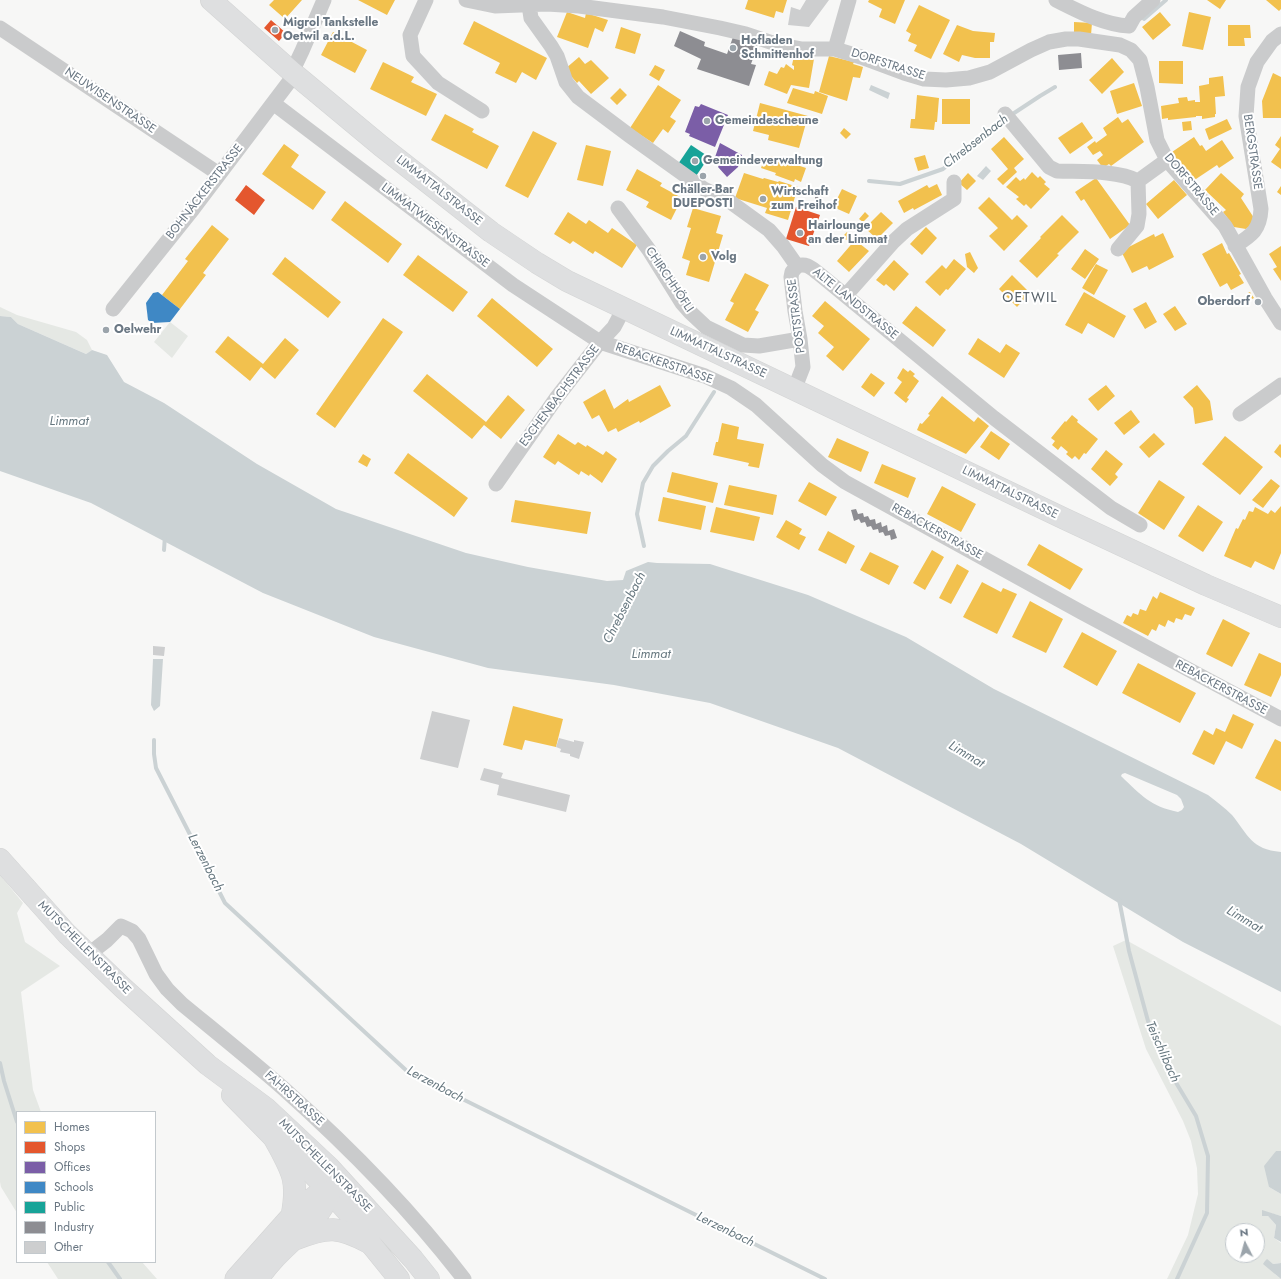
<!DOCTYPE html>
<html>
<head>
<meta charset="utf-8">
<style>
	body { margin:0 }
	#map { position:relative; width:1281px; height:1279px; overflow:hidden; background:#f7f7f6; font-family:Jost,sans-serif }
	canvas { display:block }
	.legend { position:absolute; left:16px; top:1111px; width:140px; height:152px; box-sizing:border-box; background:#fff; border:1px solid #c3c9cd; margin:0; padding:5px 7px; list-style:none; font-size:12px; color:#6a7783 }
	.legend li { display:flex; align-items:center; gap:8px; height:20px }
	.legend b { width:20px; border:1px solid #c3c9cd }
	.north { position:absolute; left:1225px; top:1223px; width:40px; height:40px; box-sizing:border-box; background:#fff; border:1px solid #c3c9cd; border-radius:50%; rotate:354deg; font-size:11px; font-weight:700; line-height:16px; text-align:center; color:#6a7783 }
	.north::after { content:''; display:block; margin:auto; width:14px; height:18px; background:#9ba4ab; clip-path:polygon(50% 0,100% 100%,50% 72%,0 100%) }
</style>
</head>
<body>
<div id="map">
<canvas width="1281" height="1279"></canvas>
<ul class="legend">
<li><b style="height:11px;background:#f2c14e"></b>Homes</li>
<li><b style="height:11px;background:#e4572e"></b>Shops</li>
<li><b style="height:11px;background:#7b5ea7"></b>Offices</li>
<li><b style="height:11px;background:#3f88c5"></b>Schools</li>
<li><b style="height:11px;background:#17a398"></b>Public</li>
<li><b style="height:11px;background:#8d8d92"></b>Industry</li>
<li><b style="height:11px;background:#cdcecf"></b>Other</li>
</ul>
<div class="north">N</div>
</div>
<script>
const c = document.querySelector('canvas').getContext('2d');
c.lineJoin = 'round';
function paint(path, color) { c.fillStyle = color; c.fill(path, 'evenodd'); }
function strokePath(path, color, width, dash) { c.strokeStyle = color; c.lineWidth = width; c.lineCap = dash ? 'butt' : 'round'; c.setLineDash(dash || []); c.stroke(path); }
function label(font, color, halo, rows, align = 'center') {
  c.font = font + ' Jost,sans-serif'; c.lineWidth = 4; c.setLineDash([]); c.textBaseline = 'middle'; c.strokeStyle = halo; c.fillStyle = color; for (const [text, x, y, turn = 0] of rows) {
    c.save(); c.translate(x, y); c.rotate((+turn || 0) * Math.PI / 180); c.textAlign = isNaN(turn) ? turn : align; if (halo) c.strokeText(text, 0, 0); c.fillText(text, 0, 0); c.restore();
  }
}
paint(new Path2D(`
	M0,307L17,315L76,332L87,340L92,350L86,354L18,324L11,317L0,316Z
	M170,322L188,336L172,358L154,342Z
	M0,875L23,903L17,913L25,942L60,966L21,992L33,1090L41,1112H17V1213L1,1187L0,1182Z
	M1126,940L1281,1026V1151H1276L1269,1187L1281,1194V1216L1262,1211L1263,1216H1268L1276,1225L1274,1238L1281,1243V1263L1273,1264L1275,1274L1281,1279H1167L1188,1235L1198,1194L1197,1168L1191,1141L1183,1121L1146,1049L1113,946ZM1233,1231H1257V1255H1233Z
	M47,1262H142L157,1279H58Z`), '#e5e8e4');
paint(new Path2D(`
	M871,85L890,93L888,99L869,90Z
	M986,166L991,171L983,180L977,176Z
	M0,316L11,317L18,324L86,354L92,350L107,355L124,382L164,403L257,464L336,509L466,553L528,567L607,581L623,580L626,571L648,562L657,563L710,564L808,595L906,637L994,689L1208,795C1216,801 1225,808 1232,815C1249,836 1251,849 1281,852V992L1183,942L1021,844L838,748L710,703L614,685L488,668L374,637L263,593L91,503L0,471ZM1125,773L1177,795L1181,799L1184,807L1182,810L1178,812C1150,806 1142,796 1121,776L1122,774Z
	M153,659H163L160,706L154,711L151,705Z
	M1276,1151H1281V1194L1269,1187L1264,1166Z
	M1262,1210L1281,1216V1242L1274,1238L1276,1225L1268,1216H1262Z
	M1267,1259L1273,1264L1281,1263V1279L1263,1264L1265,1261Z`), '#cbd2d4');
paint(new Path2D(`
	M274,0H302L285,19L269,5Z
	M358,0H395L387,15Z
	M748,0H787L783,13L776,11L774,18L745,9Z
	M869,0H905L895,24L879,17L882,9L868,2Z
	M1207,0H1226L1220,9Z
	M1266,0H1281V9L1279,11Z
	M919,5L950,20L931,59L914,51L917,45L908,41L911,34L906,31Z
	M567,12L585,18L586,13L608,20L603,32L595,28L588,48L557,37Z
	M1160,12L1171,25L1153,40L1142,27Z
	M1189,12L1211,17L1203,50L1182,46Z
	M474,21L547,58L536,80L522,72L516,83L495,73L500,63L463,44Z
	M1074,22L1092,23L1091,35L1074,34Z
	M957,25L973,31L995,33L994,42H990V58H975L962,55L959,62L943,54Z
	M1228,25H1250L1251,38H1244L1245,46H1228Z
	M621,27L641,34L635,54L615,48Z
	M333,32L367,50L355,73L321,55Z
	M794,56L814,59L809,88L791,85L787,94L764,85L769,71L777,74L781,67L784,68L786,64L794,70V66L792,65Z
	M829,56L854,62L853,64L863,67L860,78L853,77L847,101L819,92Z
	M579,57L585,64L591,60L609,78L591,94L579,81L577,83L565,69Z
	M1112,58L1124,72L1102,94L1089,80Z
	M1159,61H1183V84L1159,83Z
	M383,62L414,77L411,82L437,94L426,116L370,89Z
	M655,65L665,70L659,81L649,75Z
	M1273,73L1281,77V118H1263L1262,101Z
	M1223,76L1225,96L1215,97L1216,114H1215V117L1202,119V116H1196V117L1168,120V118L1162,119L1161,106L1179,103L1178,98L1187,97L1188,101L1195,100V102H1200L1199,86L1209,84V78Z
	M1134,83L1142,106L1117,114L1110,91Z
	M658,85L681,100L670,117L676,121L668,133L663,129L653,143L630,128Z
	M620,88L627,95L617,105L610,98Z
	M793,88L810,93L814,94L815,91L828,96L822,114L787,103Z
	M917,95L939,98L937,122H935L934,130L910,128L911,119H915Z
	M942,99H970V124H942Z
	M760,103L808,116L799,148L768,140L769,135L753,131Z
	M445,114L474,129L472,132L499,146L487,169L431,140Z
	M1118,117L1122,123L1128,119L1144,142L1111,166L1109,164L1103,168L1097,160L1103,155L1100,151L1093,155L1087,147L1095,141L1096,143L1107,135L1103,128Z
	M1227,119L1232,129L1209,140L1205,129Z
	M1191,121L1192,130L1183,131L1182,122Z
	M1082,122L1093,138L1070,154L1058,138Z
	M844,128L851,134L846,139L840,133Z
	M533,131L557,143L528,198L505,186Z
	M1281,136V169L1271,162L1280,149L1275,145Z
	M1004,137L1024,159L1014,168L1017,172L1003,185L997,179L1008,169L991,149Z
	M1194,137L1200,146L1202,145L1206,151L1222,140L1234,158L1219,168L1217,165L1193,181L1188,177L1172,152Z
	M284,144L299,155L291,167L326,192L313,210L262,174Z
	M586,145L611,151L603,186L577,180Z
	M925,155L929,168L918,171L914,158Z
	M770,156L806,168L801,182L795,179L794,182L775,175L776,173L761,168L764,160L768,161Z
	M637,169L662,183L660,186L682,198L671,220L646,207L649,202L626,190Z
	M1032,172L1038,178L1040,176L1046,182L1044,184L1050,189L1031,209L1026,204L1024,206L1016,199L1019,197L1006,187L1016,177L1020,181L1024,178L1025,180Z
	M744,173L763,179L764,178L778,182L779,181L798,187L788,220L765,213L767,208L735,198Z
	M968,173L976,181L967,190L959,183Z
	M1221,173L1244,194L1241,198L1256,221L1246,229L1234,227L1223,212L1226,210L1205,190Z
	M1096,178L1130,225L1110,239L1084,199L1081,201L1075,192Z
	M1174,180L1187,195L1158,219L1146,204Z
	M937,184L942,195L914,210L913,208L904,213L898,201L927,185L929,188Z
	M1281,186V195L1277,192Z
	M842,189L857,196L849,214L833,207Z
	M989,197L1012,220L1017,215L1028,226L1004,251L989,236L998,228L978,208Z
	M345,201L402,244L388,263L331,220Z
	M693,208L721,216L716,233L723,235L709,282L686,275L690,261L682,258L691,228L687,227Z
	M568,212L586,224L589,220L608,233L612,228L637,245L622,268L595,251L593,254L573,241L570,244L554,234Z
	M865,212L869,216L863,222L859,219Z
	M881,212L893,223L877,239L865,228Z
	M1062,215L1079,232L1057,254L1059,255L1037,278L1019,261L1041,238L1040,237Z
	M212,225L229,239L203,273L206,275L180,309L162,295L188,261L185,259Z
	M926,227L937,238L922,255L910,244Z
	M847,232L852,237L848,241L842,237Z
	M1163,233L1174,257L1149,270L1147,266L1132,273L1121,251L1154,234L1155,237Z
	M855,240L869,251L849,272L837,261Z
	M1222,243L1227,254L1229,253L1241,274L1239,275L1244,283L1231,290L1227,283L1220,287L1202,254Z
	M1281,246V281L1273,269L1277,267L1269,254Z
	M1085,249L1099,259L1085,279L1071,269Z
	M970,252L978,268L974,273L967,267L965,254Z
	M418,255L468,292L453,312L403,275Z
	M285,257L341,302L328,318L272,274Z
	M954,259L966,269L948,290L946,289L940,296L925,282L942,265L946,269Z
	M894,260L909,274L894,291L886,284L884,286L876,280Z
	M1096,264L1108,270L1094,295L1082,288Z
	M745,273L769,285L755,310L759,312L748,332L725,320L734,303L730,301Z
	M1012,275L1030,293L1017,307L999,289Z
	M1084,292L1126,316L1114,338L1088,323L1082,334L1065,325Z
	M1250,292L1254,298L1252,299L1248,293Z
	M492,298L553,349L537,367L477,316Z
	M825,301L870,339L843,371L826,356L834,347L818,333L824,326L812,316Z
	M1146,302L1157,322L1145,329L1133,309Z
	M916,306L946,330L933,347L902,323Z
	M1175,306L1187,324L1175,331L1163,314Z
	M383,318L403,332L335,428L316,414Z
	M228,336L263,364L285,338L299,350L275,379L261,367L250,381L215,352Z
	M978,338L1000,353L1006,344L1020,353L1004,378L968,354Z
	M903,368L908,372L910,370L915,374L913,376L919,381L907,398L909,399L906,403L894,393L902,382L897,378Z
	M871,373L885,383L874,397L861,387Z
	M427,374L486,422L508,395L525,410L501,439L484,425L472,439L413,391Z
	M660,385L671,406L640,423L639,421L618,432L616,428L608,432L599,415L592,419L583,402L605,389L614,409L628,399L629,402Z
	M1106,385L1115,396L1098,411L1088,399Z
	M1197,385L1210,401L1213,420L1195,424L1193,408L1183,397Z
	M942,396L974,422L978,417L989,426L966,454L917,430L920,423L922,424L930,415L928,414Z
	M1131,410L1140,422L1124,435L1114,423Z
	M1072,415L1078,420L1077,422L1098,439L1086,454L1084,453L1079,460L1075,456L1072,459L1066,454L1068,452L1061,446L1058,450L1052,445L1055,441L1051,438L1065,421L1066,422Z
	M722,423L739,427L737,439L764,444L759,468L748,466L749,463L713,455L716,442H718Z
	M991,431L1010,444L999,460L980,447Z
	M1154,433L1165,444L1149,458L1139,447Z
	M558,434L575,445L578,442L586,447L587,445L603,455L606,451L617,459L602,483L590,474L589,476L581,471L579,475L558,461L555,465L543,457Z
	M1225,436L1263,467L1240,495L1202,464Z
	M837,438L869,452L861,472L828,457Z
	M1280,444L1281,445V458L1274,452Z
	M1106,450L1123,464L1115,474L1118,477L1110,486L1091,469Z
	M408,453L468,498L454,517L394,473Z
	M363,454L371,459L367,467L358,462Z
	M882,464L916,478L908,498L874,483Z
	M672,472L718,483L713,503L667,492Z
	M1271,479L1280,486L1263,508L1252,500Z
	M1159,480L1185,497L1164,530L1138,513Z
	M809,482L837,497L826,516L798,501Z
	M729,485L777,495L773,515L724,505Z
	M942,486L976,504L961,532L927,514Z
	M663,497L706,506L701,530L658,521Z
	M515,500L591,512L587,534L511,522Z
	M1198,505L1223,522L1203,552L1178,536Z
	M1281,506V553L1274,570L1255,561L1251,568L1224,556L1236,528L1238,529L1243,519L1245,520L1249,511L1253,512L1255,507L1268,514L1271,510L1275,513Z
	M716,507L760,517L754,541L710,532Z
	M786,520L802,529L799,534L806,537L799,550L776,537Z
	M828,531L855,546L846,564L818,550Z
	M1039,544L1083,569L1070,590L1027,565Z
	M932,550L944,557L925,590L913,583Z
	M870,552L899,566L889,585L860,570Z
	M957,564L969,571L951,604L939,598Z
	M982,582L1001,592L1003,588L1017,594L997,634L963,617Z
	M1160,592L1195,608L1191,616L1185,614L1182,620L1176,618L1174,623L1168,620L1165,627L1159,624L1156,631L1152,629L1148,636L1123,623L1127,615L1131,617L1133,613L1138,615L1140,609L1146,611L1153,596L1157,599Z
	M1030,601L1063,619L1046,653L1012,637Z
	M1223,619L1250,633L1232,667L1206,654Z
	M1082,632L1117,651L1097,686L1063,667Z
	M1259,653L1281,663V675L1271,697L1244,685Z
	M1138,663L1196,693L1180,723L1122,693Z
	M513,706L563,719L556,747L525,740L522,750L503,745Z
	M1233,714L1254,724L1242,749L1226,741L1214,765L1192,754L1204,730L1213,735L1216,728L1225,732Z
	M1275,739L1281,742V791L1255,778Z`), '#f2c14e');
paint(new Path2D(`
	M271,20L286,33L279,41L264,28Z
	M246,185L265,200L254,215L235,200Z
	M796,207L820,215L809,246L786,239Z`), '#e4572e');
paint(new Path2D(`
	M701,104L728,115L715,147L689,136L690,134L685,132L695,106L699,107Z
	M720,143L742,155L738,167L727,177L718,167L719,165L714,160Z`), '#7b5ea7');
paint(new Path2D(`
	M158,292L180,309L170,322L152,323L148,320L146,303L153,293Z`), '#3f88c5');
paint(new Path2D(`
	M691,145L709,157L696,176L678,164Z`), '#17a398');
paint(new Path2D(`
	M680,31L705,42L704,46L727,54L733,37L758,45L751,64L756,65L749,86L697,69L701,59L674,46Z
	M1081,53L1082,68L1059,70L1058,55Z
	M822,196L823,206L816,207L815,197Z
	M856,509L858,514L863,513L864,517L868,516L870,520L875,519L876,524L881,522L882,527L887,525L888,531L894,529L897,538L891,540L890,535L885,536L883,532L879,533L878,529L873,530L871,526L867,527L865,522L861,523L859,519L854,521L851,510Z`), '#8d8d92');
strokePath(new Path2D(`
	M1144,19L1166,0
	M869,181L900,184L943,169L1002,121L1040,96L1055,87
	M644,546L637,514L643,483L653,466L668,451L686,436L714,392
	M164,550L165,536
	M154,740V754L156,768L225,903L408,1072L825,1279
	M1119,899L1129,951L1148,1021L1169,1071L1196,1116L1208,1156L1207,1213L1177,1279
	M0,1063L4,1081L17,1122
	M108,1262L120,1279`), '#cbd2d4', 4);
paint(new Path2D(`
	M806,0H829L809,27L788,25L791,7L800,10Z
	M153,646L165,647L164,656L153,655Z
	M432,711L470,720L458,768L420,759Z
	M559,738L574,742V740L584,742L579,759L570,756V754L560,752L561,749L556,747Z
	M484,768L503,773L501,778L570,795L566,812L497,795L499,785L480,780Z`), '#cdcecf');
const secondary = new Path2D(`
	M211,0L292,72L381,146L491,232L537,263L567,281L1065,519L1206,585L1281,617
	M0,859L67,934L122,987L208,1065L266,1108L329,1167L413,1259L429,1279
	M232,1095L275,1139L301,1162L330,1192L353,1218L370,1243L399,1279`);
const motorway = new Path2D(`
	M275,1139C292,1171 299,1179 292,1216
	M295,1239C328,1226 339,1226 370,1243
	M236,1279L292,1216L302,1207L316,1196L330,1192
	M258,1279C277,1247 317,1227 330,1192`);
strokePath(secondary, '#d3d4d4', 22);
strokePath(motorway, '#d3d4d4', 23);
strokePath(new Path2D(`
	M426,0L410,35L413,56L438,83L482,111
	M466,0L495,6L547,4L579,6L663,17L720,28L746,34L776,44L802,49H835L861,57L904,73L924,79L946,80L969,78L990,72L1031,50L1049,42L1066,39H1079L1120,45L1131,50L1140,60L1147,87L1157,140L1167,160L1225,226L1265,298L1281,323
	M1056,0C1078,11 1104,25 1129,26
	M529,5L531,18L551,46L557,56L566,82L578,97L630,136L704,189L729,201L769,230L783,246L797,266
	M1129,26L1134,17L1153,0
	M0,28L219,174
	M835,49L849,0
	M292,72L302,51L324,0
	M273,103L513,285L600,342L705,376L731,388L756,405L822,465L845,482L1081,612L1281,719
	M1005,114L1049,167L1057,171C1081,172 1117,170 1138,181
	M618,208L649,250L682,303L690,312L706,327L743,345L759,346L800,339
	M1235,246C1252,235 1260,230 1261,209L1246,116L1248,87L1257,62L1272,41L1281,34
	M1118,249L1137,226L1139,214L1138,181L1167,160
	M797,266C806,263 810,267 818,273L994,418L1111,508L1140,525
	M846,295L893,242L907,229L954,199V182
	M113,309L193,209L295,74
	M794,390L803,367L800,339L795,311L791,277L792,272L797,266
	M1240,414L1281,385
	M496,484L557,397L600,342L614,327L624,308
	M89,954L107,940L121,926L132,931L139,939L156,974L167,989L182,1004C216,1032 251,1060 284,1089C349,1147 411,1210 464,1279`), '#cacbcc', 15);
strokePath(secondary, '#dedfe0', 21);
strokePath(motorway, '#dedfe0', 22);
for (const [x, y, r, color] of [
	[275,30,4,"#9ba4ab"],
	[733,48,4,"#9ba4ab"],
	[707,121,4,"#9ba4ab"],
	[695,161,4,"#9ba4ab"],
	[703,176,4,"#9ba4ab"],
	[763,199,4,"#9ba4ab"],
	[800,233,4,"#9ba4ab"],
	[703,257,4,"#9ba4ab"],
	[1258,302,4,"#9ba4ab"],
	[106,330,4,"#9ba4ab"]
]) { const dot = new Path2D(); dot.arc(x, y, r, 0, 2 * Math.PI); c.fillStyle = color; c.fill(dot); strokePath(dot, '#fff', 1.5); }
label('bold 12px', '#6a7783', '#fff', [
	["Migrol Tankstelle",283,23],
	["Oetwil a.d.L.",283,37],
	["Hofladen",741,41],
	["Schmittenhof",741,55],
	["Gemeindescheune",715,121],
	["Gemeindeverwaltung",703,161],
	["Chäller-Bar",703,190,"center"],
	["DUEPOSTI",703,204,"center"],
	["Wirtschaft",771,192],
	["zum Freihof",771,206],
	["Hairlounge",808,226],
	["an der Limmat",808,240],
	["Volg",711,257],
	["Oberdorf",1250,302,"right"],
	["Oelwehr",114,330]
], 'left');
label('12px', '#6a7783', '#fff', [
	["DORFSTRASSE",888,65,18],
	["NEUWISENSTRASSE",110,101,34],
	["BERGSTRASSE",1252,152,82],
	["DORFSTRASSE",1191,185,50],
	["LIMMATTALSTRASSE",439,191,38],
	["BOHNÄCKERSTRASSE",205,192,-52],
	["LIMMATWIESENSTRASSE",435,226,37],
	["CHIRCHHÖFLI",669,280,56],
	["ALTE LANDSTRASSE",855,304,39],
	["POSTSTRASSE",797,316,-97],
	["LIMMATTALSTRASSE",718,353,25],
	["REBACKERSTRASSE",664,364,19],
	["ESCHENBACHSTRASSE",560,396,-53],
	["LIMMATTALSTRASSE",1010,493,26],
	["REBACKERSTRASSE",937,532,29],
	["REBACKERSTRASSE",1221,688,28],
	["MUTSCHELLENSTRASSE",84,948,45],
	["FAHRSTRASSE",294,1099,42],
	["MUTSCHELLENSTRASSE",325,1166,45]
]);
label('italic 13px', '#66777f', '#fff', [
	["Chrebsenbach",976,142,-38],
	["Limmat",69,422],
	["Chrebsenbach",625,608,-63],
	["Limmat",651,655],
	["Limmat",966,755,31],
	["Lerzenbach",205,863,63],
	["Limmat",1244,920,31],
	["Teischlibach",1162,1052,66],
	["Lerzenbach",435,1085,28],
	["Lerzenbach",725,1230,26]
]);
c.letterSpacing = '1px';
label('14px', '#576169', '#fff', [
	["OETWIL",1030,299]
]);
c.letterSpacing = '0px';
</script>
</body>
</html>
